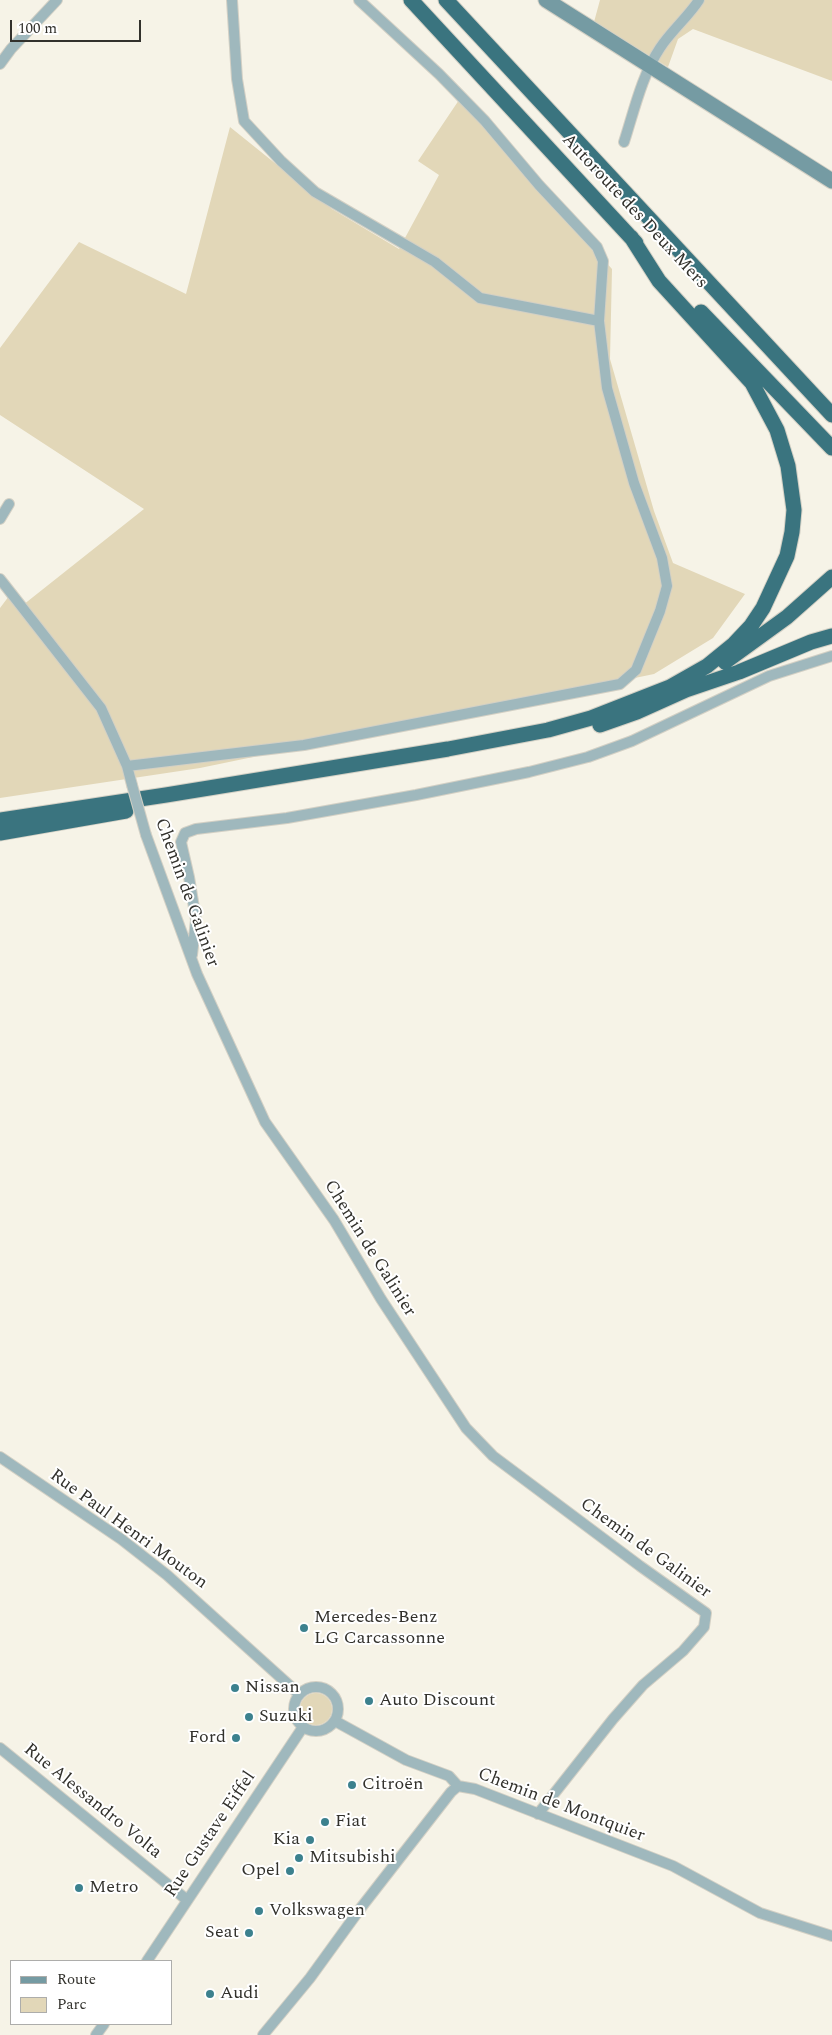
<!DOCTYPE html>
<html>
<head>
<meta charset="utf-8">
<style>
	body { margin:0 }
	#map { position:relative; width:832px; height:2035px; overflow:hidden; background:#f6f3e7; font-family:Spectral,serif }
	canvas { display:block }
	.legend { position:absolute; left:10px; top:1960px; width:162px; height:65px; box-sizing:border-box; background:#fff; border:1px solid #adadab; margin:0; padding:6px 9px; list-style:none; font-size:15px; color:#32312c }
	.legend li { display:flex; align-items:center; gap:10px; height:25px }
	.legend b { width:25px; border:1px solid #adadab }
	.scale { position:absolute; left:10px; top:20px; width:131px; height:22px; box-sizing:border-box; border:2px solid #32312c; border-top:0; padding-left:6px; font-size:15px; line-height:18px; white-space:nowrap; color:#32312c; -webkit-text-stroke:4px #fff; paint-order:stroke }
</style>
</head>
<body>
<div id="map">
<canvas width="832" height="2035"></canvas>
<ul class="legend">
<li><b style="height:6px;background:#759ba3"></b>Route</li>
<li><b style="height:14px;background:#e2d7b8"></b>Parc</li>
</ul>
<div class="scale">100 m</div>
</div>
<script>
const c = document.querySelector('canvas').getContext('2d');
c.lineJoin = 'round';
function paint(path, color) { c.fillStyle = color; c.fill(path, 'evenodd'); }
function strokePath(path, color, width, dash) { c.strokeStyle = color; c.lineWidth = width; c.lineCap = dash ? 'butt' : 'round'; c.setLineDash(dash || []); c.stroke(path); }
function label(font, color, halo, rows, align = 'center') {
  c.font = font + ' Spectral,serif'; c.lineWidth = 4; c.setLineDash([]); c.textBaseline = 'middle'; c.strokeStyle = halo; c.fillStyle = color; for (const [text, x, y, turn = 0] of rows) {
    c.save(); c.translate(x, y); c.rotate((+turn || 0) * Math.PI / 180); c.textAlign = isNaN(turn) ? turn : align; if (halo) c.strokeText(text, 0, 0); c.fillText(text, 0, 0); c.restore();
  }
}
paint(new Path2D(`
	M600,0H832V81L693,29L678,39L668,67L594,22Z
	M459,100L612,269L610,359L654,511L673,563L745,594L713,638L654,674L200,768L0,798V608L9,596L23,605L144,509L0,415V348L79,242L186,294L230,127L332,209L399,249L439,175L418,161Z
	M300 1709a16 16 0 1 1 32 0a16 16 0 1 1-32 0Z`), '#e2d7b8');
const minor = new Path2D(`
	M232,0L237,79L244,121L281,161L315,192L435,262L480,298L599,321
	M0,64L11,49L57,0
	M624,142C634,111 642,75 660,48C671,31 688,17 699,0
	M0,519L9,504
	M0,579L101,708L127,766L132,785
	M127,766L304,745L620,684L636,670L660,611L667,586L662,558L634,483L607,388L599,321L603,261L597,247L539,185L485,121L439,74L359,0
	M146,835L197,974L265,1122L334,1220L381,1299L466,1428L493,1456L640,1566L706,1613L704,1627L683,1651L643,1685L613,1719L538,1814
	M192,955L196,920L189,877L181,842L185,833L196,829L287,818L416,795L529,772L588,757L632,741L769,676L832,656
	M0,1457L121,1539L167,1575L299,1694
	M294 1709a22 22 0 1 1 44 0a22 22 0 1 1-44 0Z
	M335,1721L406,1760L449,1776L458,1786
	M0,1748L187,1900
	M147,1961L303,1727
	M96,2035L104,2024
	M263,2035L310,1978L360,1909L451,1792L458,1786L475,1789L673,1866L760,1913L832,1936`);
const secondary = new Path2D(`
	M546,0L832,181`);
const motorway = new Path2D(`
	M411,0L636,243
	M446,0L832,415
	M701,312L832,448
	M725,662L787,617L832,577
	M600,725L637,712L686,690L739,672L811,642L832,636
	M0,820L166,795L448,749L548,730L591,718L670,687L707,666L734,644L751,626L763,608L787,556L792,532L794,510L788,466L777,430L752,383L659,281L631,237
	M0,833L126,811`);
strokePath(minor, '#d3d0c5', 12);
strokePath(secondary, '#d3d0c5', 17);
strokePath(motorway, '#d3d0c5', 17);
strokePath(minor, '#9fb8bd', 10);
strokePath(secondary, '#759ba3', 15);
strokePath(motorway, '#3a747f', 15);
const minorBridge = new Path2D(`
	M132,785L146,835`);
strokePath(minorBridge, '#d3d0c5', 12, []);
strokePath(minorBridge, '#9fb8bd', 10);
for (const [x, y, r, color] of [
	[304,1628,5,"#3c818e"],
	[235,1688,5,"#3c818e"],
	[369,1701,5,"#3c818e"],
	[249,1717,5,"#3c818e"],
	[236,1738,5,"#3c818e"],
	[352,1785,5,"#3c818e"],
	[325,1822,5,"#3c818e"],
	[310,1840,5,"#3c818e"],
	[299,1858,5,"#3c818e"],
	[290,1871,5,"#3c818e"],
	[79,1888,5,"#3c818e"],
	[259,1911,5,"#3c818e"],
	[249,1933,5,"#3c818e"],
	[210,1994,5,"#3c818e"]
]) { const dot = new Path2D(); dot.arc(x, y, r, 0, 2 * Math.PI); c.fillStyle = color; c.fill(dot); strokePath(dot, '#fff', 2); }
label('18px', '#32312c', '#fff', [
	["Autoroute des Deux Mers",634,212,47],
	["Chemin de Galinier",186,893,70],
	["Chemin de Galinier",369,1249,58],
	["Rue Paul Henri Mouton",128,1530,36],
	["Chemin de Galinier",645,1549,36],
	["Rue Alessandro Volta",92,1802,39],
	["Chemin de Montquier",561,1806,21],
	["Rue Gustave Eiffel",211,1835,-56]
]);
label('18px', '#32312c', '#fff', [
	["Mercedes-Benz",314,1618],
	["LG Carcassonne",314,1639],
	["Nissan",245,1688],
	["Auto Discount",379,1701],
	["Suzuki",259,1717],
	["Ford",226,1738,"right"],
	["Citroën",362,1785],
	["Fiat",335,1822],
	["Kia",300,1840,"right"],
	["Mitsubishi",309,1858],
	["Opel",280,1871,"right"],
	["Metro",89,1888],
	["Volkswagen",269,1911],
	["Seat",239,1933,"right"],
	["Audi",220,1994]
], 'left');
</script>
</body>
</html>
